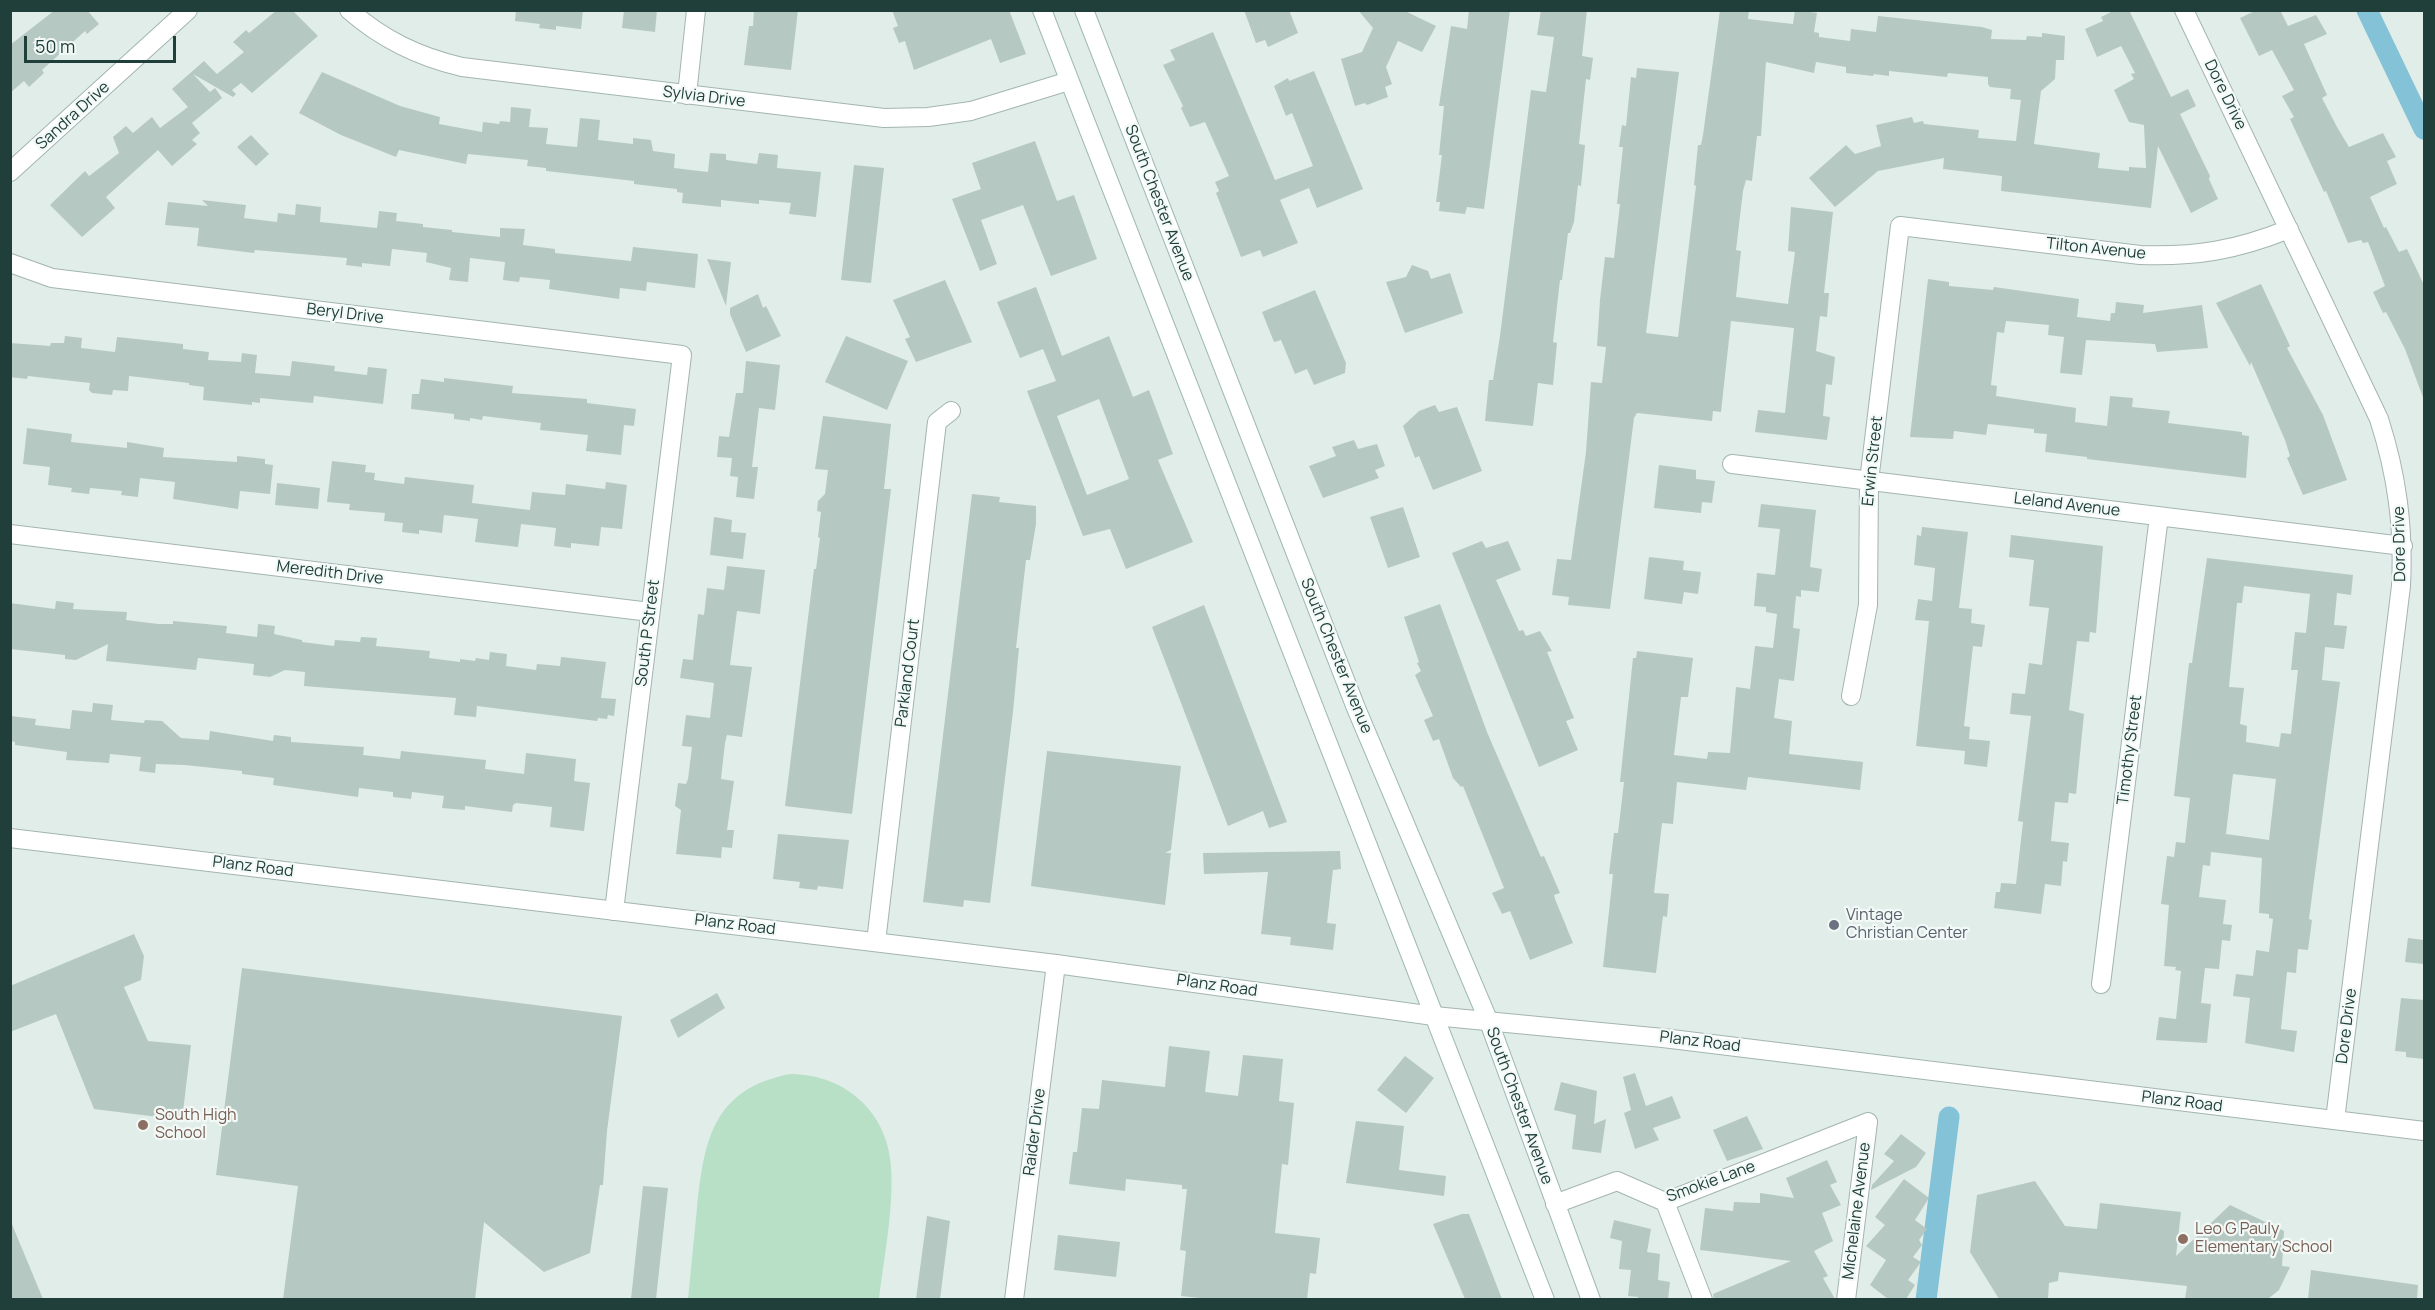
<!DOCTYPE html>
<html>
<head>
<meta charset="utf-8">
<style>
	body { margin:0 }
	#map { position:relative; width:2435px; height:1310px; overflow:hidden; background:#e1ede9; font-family:Manrope,sans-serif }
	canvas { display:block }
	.frame { position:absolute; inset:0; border:12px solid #203f3a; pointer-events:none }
	.scale { position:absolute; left:24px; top:36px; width:152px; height:27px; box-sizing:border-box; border:3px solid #203f3a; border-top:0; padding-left:8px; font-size:18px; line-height:21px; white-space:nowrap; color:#203f3a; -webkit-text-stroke:4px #f2f9f6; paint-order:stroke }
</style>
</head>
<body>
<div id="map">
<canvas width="2435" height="1310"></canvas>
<div class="frame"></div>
<div class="scale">50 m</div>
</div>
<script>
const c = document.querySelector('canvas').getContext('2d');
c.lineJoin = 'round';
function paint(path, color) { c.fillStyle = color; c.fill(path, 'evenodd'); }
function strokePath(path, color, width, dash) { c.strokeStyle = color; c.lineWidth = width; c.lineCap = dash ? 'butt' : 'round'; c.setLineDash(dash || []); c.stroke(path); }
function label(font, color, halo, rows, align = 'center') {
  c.font = font + ' Manrope,sans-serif'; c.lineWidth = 4.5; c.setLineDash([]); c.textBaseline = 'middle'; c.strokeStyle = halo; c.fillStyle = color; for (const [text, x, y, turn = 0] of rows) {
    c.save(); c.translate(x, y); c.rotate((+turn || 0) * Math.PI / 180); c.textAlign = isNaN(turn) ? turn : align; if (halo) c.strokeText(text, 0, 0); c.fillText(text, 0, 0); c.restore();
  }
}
paint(new Path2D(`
	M790,1074C843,1074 887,1110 891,1166C894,1208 884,1257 879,1299H688C691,1269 694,1238 697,1208C704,1140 713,1089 790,1074Z`), '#b8e0c7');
strokePath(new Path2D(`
	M2367,10L2424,129
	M1926,1300L1949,1117`), '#84c2d7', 21);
paint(new Path2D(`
	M55,10H87L99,24L87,34L85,31L42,70L44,73L29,87L24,81L10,93V45Z
	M277,10H292L318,36L252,93L241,83L232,90L236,94L233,97L193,74L210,92L215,88L222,98L192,123L200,133L192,140L197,144L172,166L158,150L106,197L115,208L82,237L50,205L85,171L89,176L119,153L113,137L126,126L133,133L152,117L160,128L188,107L172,89L204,61L217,74L244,52L233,42L246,30L249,33Z
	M516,10H583L581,29L556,26V30L539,28L540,24L515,21Z
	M624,10H657L655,32L622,28Z
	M754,10H798L791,70L744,65L749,26H753Z
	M892,10H1009L1026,54L1000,63L991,39L914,70L905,41L899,43L893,28L898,26Z
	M1244,10H1289L1298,33L1268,47L1265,40L1256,43Z
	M1358,10H1403L1436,26L1422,52L1398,41L1386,67L1392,84L1385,87L1388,97L1367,105L1365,103L1355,106L1341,59L1362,52L1373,28Z
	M1469,10H1510L1484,209L1467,207L1465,214L1439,211L1440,202H1436L1442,155H1439L1444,106H1439L1451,26L1467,29Z
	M1541,10H1587L1582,56L1593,58L1590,80L1586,79L1579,144L1585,145L1581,186L1578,185L1574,222L1570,233H1568L1562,280H1560L1553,342L1557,343L1553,385L1538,383L1533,426L1485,421L1489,380H1493L1500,336L1531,90L1546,92L1554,37L1537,35Z
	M1720,10H1749L1748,19L1793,24L1795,10L1817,13L1814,32L1819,33V37L1850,41L1851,29L1876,32L1878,16L1982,27L1992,30L1991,39L2026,40L2027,36L2042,37V33L2065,36L2064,60H2056L2055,79L2041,91L2034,144L2100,153L2098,168L2129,171V167L2146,168L2144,125L2129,122L2114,90L2134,79L2131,74L2135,73L2121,46L2097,57L2085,29L2103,21L2101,17L2115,10H2129L2171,97L2188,89L2196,106L2180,114L2210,176L2209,179L2218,199L2191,213L2158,146L2151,208L2001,191L2002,176L1943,169L1944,158L1878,171L1835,207L1809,178L1846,145L1855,154L1881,146L1876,125L1912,117L1914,123L1923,121L1924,124L1979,130L1978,138L2016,141L2021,100L2010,99L2011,89L1990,87L1988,84V77L1948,73L1947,77L1889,71V76L1874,74L1873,76L1846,73V67L1816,62L1814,73L1766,62L1761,136H1757L1752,181L1746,180L1743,191L1736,250L1741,251L1736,297L1788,304L1795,252L1788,251L1791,207L1833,212L1824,293H1829L1827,317L1820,316L1816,351L1835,357L1832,385L1826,384L1823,416L1830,417L1827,440L1755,432L1758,410L1785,413L1794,328L1731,321L1721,412L1713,411L1712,421L1637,413L1634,418L1610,609L1568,605L1569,597L1552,595L1557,559L1571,560L1586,452L1591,382L1602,383L1606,347L1597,346L1600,300L1605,257L1614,258L1620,204H1617L1623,147H1619L1622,125L1626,126L1631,77L1636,78L1637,68L1679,72L1646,333L1678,337L1696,186L1694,185L1698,145H1701L1703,135Z
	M2257,10H2280L2288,26L2316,15L2327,34L2304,44L2327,95L2322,98L2337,127L2349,147L2383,133L2396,157L2387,161L2397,184L2370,197L2384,228L2386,227L2399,252L2407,249L2424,285V400L2405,349L2386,312L2383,313L2373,292L2385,286L2368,242L2363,243L2361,240L2348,243L2326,191L2324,192L2290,119L2294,117L2282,96L2294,90L2272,50L2259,56L2240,18Z
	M1213,32L1275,180L1313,166L1292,113L1286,116L1274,86L1288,78L1289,81L1314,71L1363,189L1317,208L1309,188L1280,200L1298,243L1263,257L1260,250L1241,257L1216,193L1219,191L1215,182L1229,176L1205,122L1190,127L1181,108L1183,106L1163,65L1175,60L1170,50Z
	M322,72L400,106L440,117L439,124L482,132L483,122L499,124L500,121L510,122L511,107L531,109L529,127L548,128L546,144L577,147L580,118L600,120L598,140L633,144V138L651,140L653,151L675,154L674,168L708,172L710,153L726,154V160L757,164L759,153L778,155L777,168L821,172L816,217L789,214L791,203L759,200V204L721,200V207L682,203L683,193L677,192V189L634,184V181L546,171V168L527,166L528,160L468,154L466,164L399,150L396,157L341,135L299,113Z
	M251,135L269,154L256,166L237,147Z
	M1035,141L1057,201L1074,195L1097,259L1051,276L1023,205L981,220L997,264L980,271L952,199L981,189L972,163Z
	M854,165L884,168L871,283L841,280Z
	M202,200L246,205L244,218L277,222L278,213L295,215L296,204L321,207L320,222L377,228L379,211L397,213L396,221L423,224V227L452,230V232L500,237V228L525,229L523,245L555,249V253L631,261L633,247L698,254L695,288L647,282L646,291L620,288L619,299L549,289L550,280L520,277L519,282L503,280L505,262L470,258L468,282L449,280L451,268L426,262L427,253L392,249L390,266L362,263V267L346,265L347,258L255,250L254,253L197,246L199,228L165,225L168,202L208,206Z
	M707,259L731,262L726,306Z
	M1412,265L1428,271L1431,279L1450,273L1463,313L1405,333L1386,282L1406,277Z
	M1928,279L1949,282V286L1993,290L1994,287L2079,299L2077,317L2110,321L2111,313H2115L2116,302L2144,305L2143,313L2202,305L2208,348L2157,352L2155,344L2086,340L2082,375L2060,373L2064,337L2048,335L2049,325L2006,321L2004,333L1997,332L1991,385L1997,386L1996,396L2076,408L2075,422L2107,426L2110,396L2133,398L2132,407L2170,411L2168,423L2242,432V435L2249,436L2246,478L2087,459V457L2045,452L2047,434L2034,433V429L1988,424L1986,435L1954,431L1953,439L1910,437Z
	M945,280L972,342L916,362L905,339L910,337L893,300Z
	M2261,284L2290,346L2287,348L2323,415L2347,480L2303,495L2287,458L2290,456L2285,440L2251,362L2250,366L2216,303Z
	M1036,287L1062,356L1109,336L1133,397L1149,390L1173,454L1158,460L1193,542L1126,569L1110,529L1083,536L1027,391L1056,381L1043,349L1020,358L997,302ZM1099,399L1129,479L1087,495L1057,416Z
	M1315,290L1346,363L1345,373L1314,385L1307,369L1295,374L1281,340L1274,342L1262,312Z
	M758,294L763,308L766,306L781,336L746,352L730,314V308Z
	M65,336L82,338L81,348L115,352L117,337L183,344V349L209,352L208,360L241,362L242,353L257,355L255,373L290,376L292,361L335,366L334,371L367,375L368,367L387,369L383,404L314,396L313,403L260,398V403L252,402V405L203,400L204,387L189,385V383L129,376L128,391L113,390L112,395L92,393L89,390L90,383L28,376L27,379L10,377V343L50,346L51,343H64Z
	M846,336L908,361L887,410L825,382Z
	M746,361L780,365L775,410L759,408L752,467H758L754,499L736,497L738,477L730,476L732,458L717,457L719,436L729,437L736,393H743Z
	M444,378L513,386L512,393L587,399V403L636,409L634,426L624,425L621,455L586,451L588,435L540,430L541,423L483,416L482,420L470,418V421L454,419V414L411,409L412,394H419L421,379L444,382Z
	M1435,405L1439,412L1457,407L1482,471L1433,490L1419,456L1415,458L1403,426L1419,411Z
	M823,416L891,424L884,489H891L852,814L785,806L814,569H816L820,538L818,537L821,512L817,511L818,501L825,494L828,470L815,469Z
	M27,428L72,434L71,442L127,448V442L164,448L163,457L237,462V456L265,459V464L273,465L270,494L240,491L238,509L173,499L175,482L140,478L138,497L121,495L122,491L90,488L89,494L71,492L72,488L48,485L50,467L23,464Z
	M1354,440L1358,449L1377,444L1385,466L1375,470L1379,478L1323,498L1309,466L1336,456L1332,447Z
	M332,461L366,465L365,472L375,473L374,480L404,484L405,477L474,485L472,503L530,510L532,492L565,495L566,484L605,489L606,482L627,485L622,529L601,527L599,546L571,543V548L554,546L556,528L521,524L518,547L475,542L478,519L444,515L442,533L419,530V534L402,532L403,523L384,521L385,513L349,510L350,504L327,502Z
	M1659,465L1696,470V479L1715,481L1712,503L1702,502L1701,513L1654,508Z
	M277,483L320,488L318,509L275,505Z
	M972,494L1000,497L999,502L1036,506V524L1030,560H1026L1016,648H1019L1013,712L990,903L964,900L963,907L923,902Z
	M1761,504L1816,510L1810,567L1822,569L1819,592L1801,590V597L1796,596L1793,628L1800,629L1794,681L1779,679L1774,718L1792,721L1789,754L1863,762L1860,790L1748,777L1746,790L1677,782L1673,824L1662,823L1654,893L1669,894L1667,917L1663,916L1656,973L1603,967L1613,874H1609L1614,833H1618L1624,782H1620L1633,658H1636L1637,651L1693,658L1688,697H1681L1674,755L1707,759L1708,752L1730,753L1736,687L1750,689L1755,646L1773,648L1777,614L1766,612V607L1754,606L1757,573L1775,575L1780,529L1758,527Z
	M1403,507L1420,557L1388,568L1370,517Z
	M714,517L732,520L731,532L746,533L743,559L710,555Z
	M1922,527L1968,532L1959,608L1972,609L1971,623L1985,625L1982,647L1973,646L1964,726L1970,727L1969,739L1990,741L1987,767L1964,764L1965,751L1916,746L1929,621L1915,620L1918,599L1932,601L1935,568L1914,565L1917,535L1921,536Z
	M2011,535L2103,546L2096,633L2090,632L2089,642L2077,641L2069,710L2084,714L2076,794L2069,793L2068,803L2055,802L2051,841L2069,843L2067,862L2063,861L2061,886L2045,884L2041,914L1994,908L1996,892H2000L2001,883L2016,884L2023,822L2018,821L2031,716L2010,714L2012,693L2025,694L2029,663L2042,665L2049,608L2029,606L2034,560L2009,557Z
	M1482,541L1486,548L1508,541L1521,570L1496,580L1519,631L1523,630L1526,636L1540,631L1552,651L1547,652L1574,718L1566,721L1578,750L1539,767L1452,553Z
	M1649,557L1684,561L1683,570L1701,572L1698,594L1684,592L1682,604L1644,599Z
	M2207,558L2353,575L2351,595L2337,593L2334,625L2347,626L2344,649L2325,647L2322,680L2340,682L2309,919L2312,920L2308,950L2298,949L2296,973L2287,972L2281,1029L2297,1031L2294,1052L2245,1043L2250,998L2233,996L2236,974L2253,976L2256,950L2269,952L2273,919L2269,918V914L2259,913L2262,858L2211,852L2210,866L2203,865L2199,897L2226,900L2223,924L2232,925L2230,941L2222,940L2219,969L2205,968L2201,1003L2211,1004L2207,1043L2156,1040L2159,1017L2176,1019L2181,971L2175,970L2176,967L2164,966L2169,905L2161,904L2167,856L2174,857L2176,842L2185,843L2190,798L2174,796L2189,663H2192ZM2244,586L2310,594L2306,633L2295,632L2291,670H2298L2291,734L2281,733L2279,747L2246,742L2247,726L2240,724L2244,688L2229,687L2237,603H2242ZM2233,774L2276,779L2269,840L2226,834Z
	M727,566L765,570L760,614L737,611L730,665L752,667L742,737L727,735L725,743L721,779L734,781L727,830H734L732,848L722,847L721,858L676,854L681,810L675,806L678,783L686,784L688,779L692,747L682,746L686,715L710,718L714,683L680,678L683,659L693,660L698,614L704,615L707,588L724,590Z
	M56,601L74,603L73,609L127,612L126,620L158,624H173V621L227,626L226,633L257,637L258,624L275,626L274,634L302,640V642L334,646L335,640L360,642L361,637L377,638L376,646L430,651L429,658L460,662V659L475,661L476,658L489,660L490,652L507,654L506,666L536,670L537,664L560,666L561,657L606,662L601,698L616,699L614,716L608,715L607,719L598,718L597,721L477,706L476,717L454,715L456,698L304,686L305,672L285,670L270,677L253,675L254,664L198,658L196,670L106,661L108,644L76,660L65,659V655L10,649V603L55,609Z
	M1440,604L1487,732L1541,857L1544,856L1560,893L1554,895L1555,899L1573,943L1530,960L1510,911L1502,914L1492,893L1504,888L1463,786L1461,787L1453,778L1439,739L1433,741L1424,720L1433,716L1415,675L1421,671L1417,663L1419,662L1404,617Z
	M1204,605L1287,822L1269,828L1263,811L1228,826L1152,627Z
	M93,703L113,705L111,720L144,723L145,720L162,721L181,738L209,740L210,731L273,741L274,735L291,737V742L364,747L363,755L400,759L401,751L486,760L485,769L524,774L526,753L576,759L574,781L590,783L584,831L550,827L552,807L516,803L513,805L512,812L465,806V810L442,808L444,796L412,792L411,799L393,797V792L359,788L358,797L273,785L274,778L242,774V771L185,765L156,764L155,773L139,771L141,757L110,754L109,763L66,760L67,752L15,745V742L10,741V716L36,719L35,725L70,729L72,710L92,712Z
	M1047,751L1181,766L1171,850L1165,853H1171L1165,905L1031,886Z
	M778,834L849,840L843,889L818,886L817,890L799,888L800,882L773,879Z
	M1340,851L1341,869L1333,870L1327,923L1336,924L1333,950L1290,945L1291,937L1261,934L1268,872L1204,874L1203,853Z
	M134,934L144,956L141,980L124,987L148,1041L191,1045L182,1120L94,1109L56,1014L10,1032V986Z
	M2408,938L2424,940V964L2405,962Z
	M242,968L622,1016L607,1131L603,1185H600L590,1253L544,1272L484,1222L475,1299H283L298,1186L216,1175Z
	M717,993L725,1008L678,1038L670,1020Z
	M2401,998L2424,1000V1059L2406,1057V1052L2395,1051Z
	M1169,1046L1210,1051L1205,1092L1238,1096L1243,1055L1283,1059L1279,1101L1294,1103L1288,1165L1282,1164L1275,1233L1320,1238L1316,1274L1310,1273L1307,1299H1209L1181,1296L1186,1251L1180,1250L1187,1189H1182V1185L1126,1179L1125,1191L1069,1184L1073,1152H1077L1082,1108L1099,1109L1102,1080L1165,1087Z
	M1405,1056L1434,1078L1406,1113L1377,1090Z
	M1635,1073L1646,1106L1672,1096L1681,1118L1653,1128L1659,1140L1635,1149L1624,1113L1631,1110L1623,1077Z
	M1561,1082L1597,1091L1594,1124L1606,1119L1601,1153L1572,1149L1576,1115L1554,1110Z
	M1747,1116L1763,1149L1727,1161L1713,1130Z
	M1356,1121L1404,1126L1399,1170L1446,1176L1444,1196L1346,1183Z
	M1901,1134L1926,1153L1916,1167L1871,1190L1872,1185L1894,1161L1884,1154Z
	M1827,1160L1837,1182L1830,1185L1841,1205L1822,1213L1833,1241L1814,1251L1828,1276L1823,1278L1835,1299H1714L1713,1294L1791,1261L1700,1250L1705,1208L1733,1211L1734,1202L1760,1203V1193L1794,1198L1786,1178Z
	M1904,1179L1929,1198L1915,1220L1927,1229L1919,1240L1922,1245L1913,1257L1921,1262L1908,1280L1915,1285L1906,1299H1888L1870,1285L1886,1260L1866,1246L1885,1225L1875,1217Z
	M2035,1181L2065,1226L2097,1229L2100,1203L2181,1212L2176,1256L2230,1205L2284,1231L2282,1266L2290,1267L2279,1290L2268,1299H2185L2187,1286L2059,1272L2058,1281L2049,1283L2048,1299H1999L1970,1252L1977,1195Z
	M643,1186L668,1188L656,1299H631Z
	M1462,1214H1469L1502,1299H1465L1433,1224Z
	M927,1216L950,1221L940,1299H916Z
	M1614,1220L1651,1229L1647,1252L1660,1254L1658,1280L1670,1282L1668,1299H1638V1297L1628,1296L1631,1270L1619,1269L1622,1241L1610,1238Z
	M10,1222H11L43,1299H10Z
	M1058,1235L1120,1242L1116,1277L1054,1270Z
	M2311,1270L2418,1285L2417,1299H2308Z`), '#b6c8c2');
const minor = new Path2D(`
	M349,10C383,40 419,57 462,67L884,118L928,117L971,111L1069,81
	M2184,10L2379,419C2397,475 2404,527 2401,586L2335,1120
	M687,95L696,10
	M10,172L188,10
	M10,263L52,278L682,355L614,911
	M1732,464L2403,546
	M10,534L650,612
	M1851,696L1868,605L1869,481L1900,226L2140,255C2196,257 2237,250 2289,229
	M876,942L937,422L951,411
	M2101,984L2159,516
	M1665,1202L1703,1300
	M1555,1204L1617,1181L1665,1202L1868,1122L1846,1300
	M1014,1300L1056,964`);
const tertiary = new Path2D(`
	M10,838L1056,964L1434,1016L1663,1038L2424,1131`);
const secondary = new Path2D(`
	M1042,10L1545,1300
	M1084,10L1356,708L1489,1022L1591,1300`);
strokePath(minor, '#a3b5b1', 20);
strokePath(tertiary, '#a3b5b1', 20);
strokePath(secondary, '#9ebab3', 20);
strokePath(minor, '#fff', 18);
strokePath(tertiary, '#fff', 18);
strokePath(secondary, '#fff', 18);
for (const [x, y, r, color] of [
	[1834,925,6,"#6b7280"],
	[143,1125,6,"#8d6e63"],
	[2183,1239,6,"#8d6e63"]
]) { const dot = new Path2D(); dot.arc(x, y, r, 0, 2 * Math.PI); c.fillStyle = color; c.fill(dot); strokePath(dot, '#f2f9f6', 2); }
label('16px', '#203f3a', '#f2f9f6', [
	["Dore Drive",2225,95,64],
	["Sylvia Drive",704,97,7],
	["Sandra Drive",73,116,-42],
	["South Chester Avenue",1159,203,69],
	["Tilton Avenue",2096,249,6],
	["Beryl Drive",345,314,7],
	["Erwin Street",1873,461,-84],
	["Leland Avenue",2067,505,7],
	["Dore Drive",2400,544,-91],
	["Meredith Drive",330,573,7],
	["South P Street",648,633,-83],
	["South Chester Avenue",1336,656,68],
	["Parkland Court",908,673,-83],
	["Timothy Street",2130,750,-83],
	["Planz Road",253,867,7],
	["Planz Road",735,925,7],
	["Planz Road",1217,986,8],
	["Dore Drive",2347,1026,-83],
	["Planz Road",1700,1042,7],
	["Planz Road",2182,1102,7],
	["South Chester Avenue",1519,1106,70],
	["Raider Drive",1035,1132,-83],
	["Smokie Lane",1711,1182,-20],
	["Michelaine Avenue",1857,1211,-83]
]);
label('16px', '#5b616d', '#f2f9f6', [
	["Vintage",1846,916],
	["Christian Center",1846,934]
], 'left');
label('16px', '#785e54', '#f2f9f6', [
	["South High",155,1116],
	["School",155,1134],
	["Leo G Pauly",2195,1230],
	["Elementary School",2195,1248]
], 'left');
</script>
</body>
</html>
